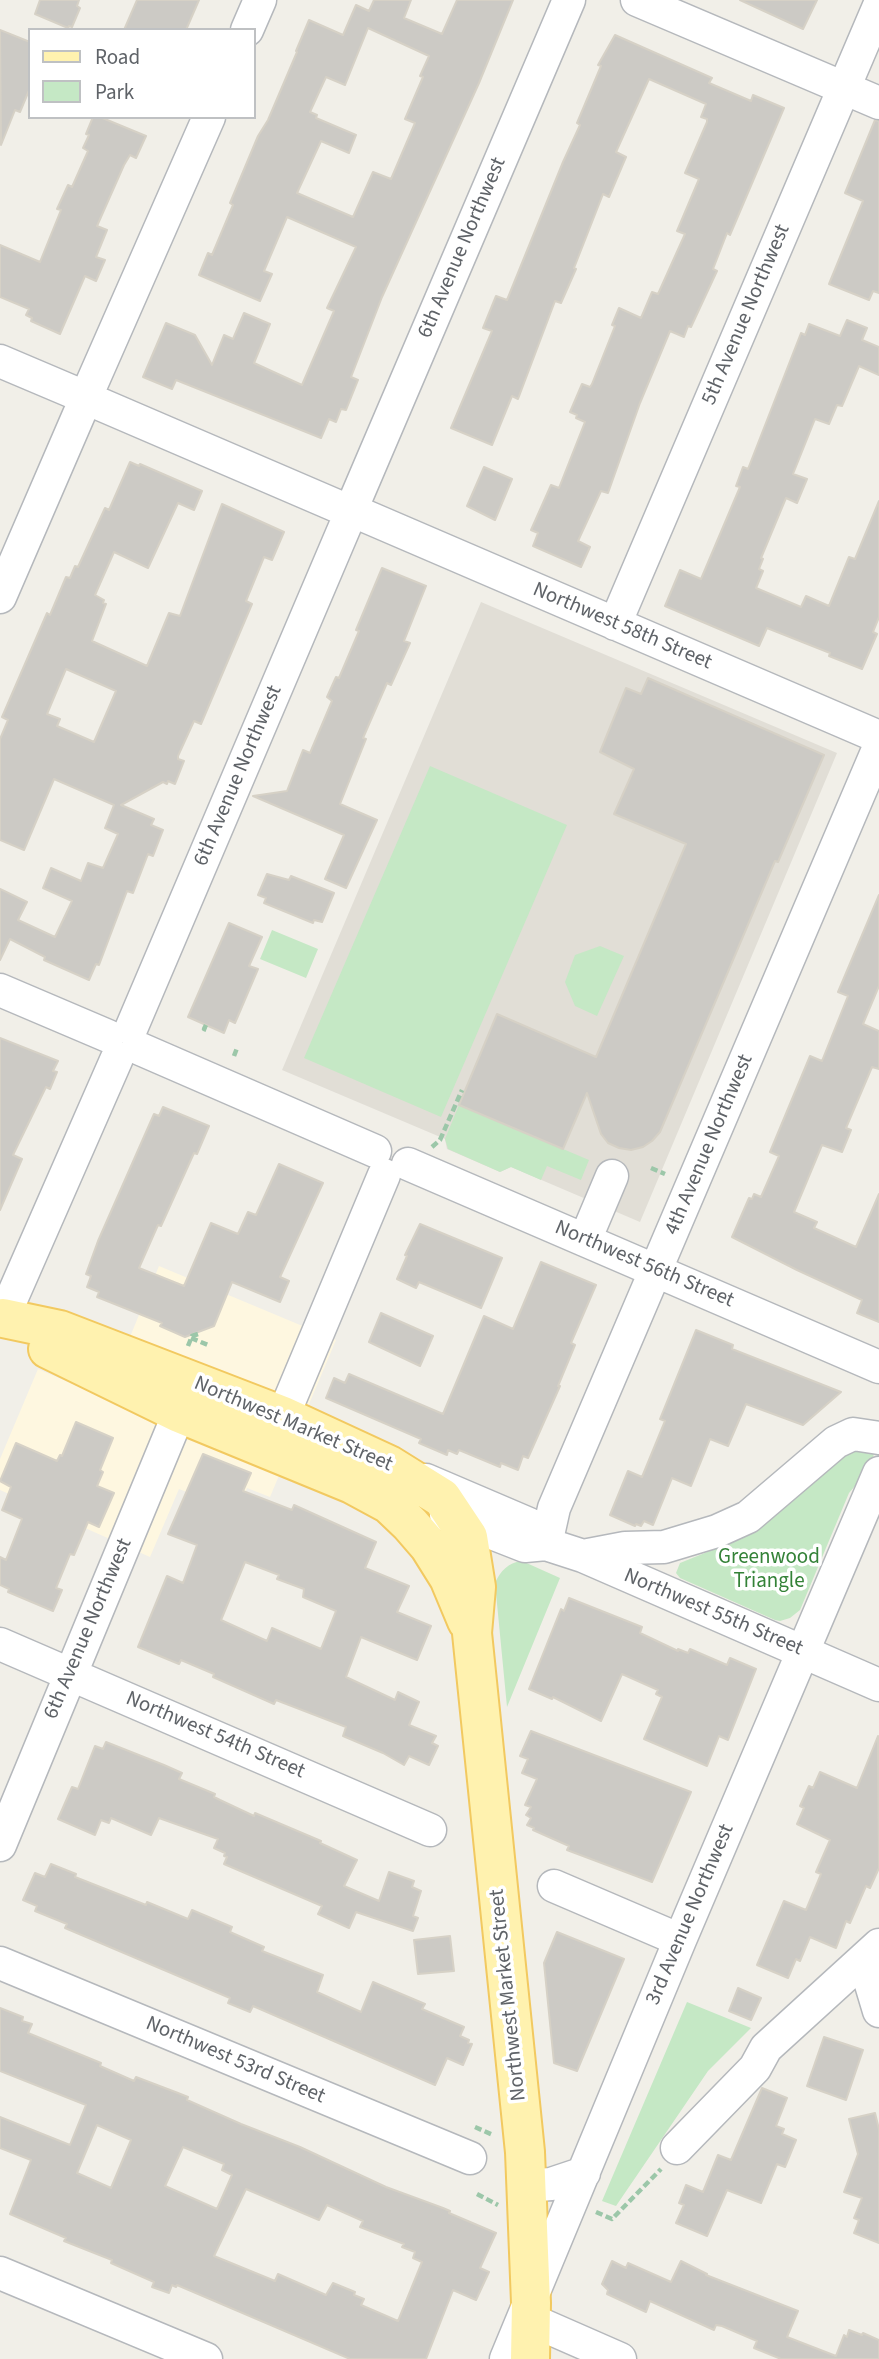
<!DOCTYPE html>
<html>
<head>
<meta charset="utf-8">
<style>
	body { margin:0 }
	#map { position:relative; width:879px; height:2359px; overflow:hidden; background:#f1efe8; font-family:"Source Sans 3",sans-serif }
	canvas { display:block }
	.legend { position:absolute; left:28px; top:28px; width:228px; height:91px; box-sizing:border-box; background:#fff; border:2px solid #bfc1c3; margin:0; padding:9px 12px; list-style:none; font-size:21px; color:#5f6368 }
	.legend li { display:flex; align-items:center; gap:14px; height:35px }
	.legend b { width:35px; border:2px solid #bfc1c3 }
</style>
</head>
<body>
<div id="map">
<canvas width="879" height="2359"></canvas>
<ul class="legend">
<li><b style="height:9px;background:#fff2af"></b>Road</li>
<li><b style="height:19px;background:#c5e8c5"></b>Park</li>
</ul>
</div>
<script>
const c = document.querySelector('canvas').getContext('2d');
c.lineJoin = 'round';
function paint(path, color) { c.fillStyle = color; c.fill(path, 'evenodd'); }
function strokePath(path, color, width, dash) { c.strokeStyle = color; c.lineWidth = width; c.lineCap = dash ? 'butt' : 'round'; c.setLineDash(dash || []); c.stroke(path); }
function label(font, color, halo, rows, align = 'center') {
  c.font = font + ' "Source Sans 3",sans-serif'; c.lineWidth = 7; c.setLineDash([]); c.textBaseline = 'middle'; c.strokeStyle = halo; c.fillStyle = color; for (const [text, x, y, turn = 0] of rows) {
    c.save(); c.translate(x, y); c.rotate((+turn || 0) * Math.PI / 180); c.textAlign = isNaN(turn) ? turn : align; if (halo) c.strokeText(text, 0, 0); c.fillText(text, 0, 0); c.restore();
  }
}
paint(new Path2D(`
	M159,1266L336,1340L270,1497L247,1488L237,1512L179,1489L150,1557L0,1490V1459L38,1369L105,1398Z`), '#fef7e0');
paint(new Path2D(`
	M481,602L837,753L640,1222L511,1167L500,1172L447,1149L445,1139L282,1070Z`), '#e1ded6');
paint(new Path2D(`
	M430,766L567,825L441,1117L304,1058Z
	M272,930L318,949L306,978L260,959Z
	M600,946L624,956L597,1016L575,1006L565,982L575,955Z
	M459,1105L589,1160L581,1180L547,1166L541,1180L511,1167L500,1172L448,1149L445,1139Z
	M835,1448L874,1451L873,1459L863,1482L855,1486L849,1493L800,1610L790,1618L780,1621L775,1620L680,1578L676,1573L680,1563L727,1544L762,1523Z
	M522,1561L560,1578L507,1707L495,1583C500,1571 509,1562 522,1561Z
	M687,2002L751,2028L708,2071L616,2206L602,2201Z`), '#c5e8c5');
const building = new Path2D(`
	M40,0H79L77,6L80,8L72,27L69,26L68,28L35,14Z
	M137,0H199L186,30H124Z
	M374,0H411L404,18L442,34L457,0H513L479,83L382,297L351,377L358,380L346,410L341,409L336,422L329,419L321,438L176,380L172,389L143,377L166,323L195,335L212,365L224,335L233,339L244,313L270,324L254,363L302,385L334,311L327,308L356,247L287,217L264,271L272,274L260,301L199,275L208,253L212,255L233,205L230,203L258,136L268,120L297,52L296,51L309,20L343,35L356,5L369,11ZM368,28L429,56L420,76L423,77L405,119L415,123L391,179L373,172L353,217L297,193L321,141L349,153L356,135L316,118L317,115L310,112L326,77L345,85Z
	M740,0H817L803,29Z
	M0,30L30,42V88L20,112L15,110L1,145Z
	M615,35L712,78L709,83L751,101L753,95L784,108L730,235L727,233L713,269L717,271L691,327L688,326L684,337L670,331L640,403L608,493L601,491L578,541L590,547L581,567L533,546L538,533L531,530L551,485L559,488L585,422L576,418L577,415L570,412L582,384L590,387L592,384L615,326L612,325L619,308L641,318L652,292L658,294L685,234L677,231L699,179L685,173L707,122V119L701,117L706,104L649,79L616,152L626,157L609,197L603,194L574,268L576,269L561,303L555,301L518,399L512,396L492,445L451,428L492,331L483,328L496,296L507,300L563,162L580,125L577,123L601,66L598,65Z
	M93,117H100L146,136L136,158L130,155L124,165L97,226L107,230L96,257L105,260L96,281L85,276L60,334L31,321L32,318L26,315L29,309L0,297V245L40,262L61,210L57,209L68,185L72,187L88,151L83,148L89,135L86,134Z
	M875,120L879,121V293L873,291L869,300L829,284L863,201L845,193Z
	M847,320L867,328L862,340L879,347V375L859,366L842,406L837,405L829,424L815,419L793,474L807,479L797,503L786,498L761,558L763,559L759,569L763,571L756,588L801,607L806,596L829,606L849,557L855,559L879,501V617L873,632L877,634L862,669L829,656L830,653L767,628L759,646L665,606L680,570L701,579L740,487L736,486L743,467L748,469L801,333L805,335L809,324L840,336Z
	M130,462L139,466L140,464L202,491L194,510L178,503L148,568L114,552L95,595L104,600L103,603L106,604L92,641L147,666L169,613L180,616L222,504L284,532L272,560L264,557L246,601L252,604L201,724L194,721L178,756V759L184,761L175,784L168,781L167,784L163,782L121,805L154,819L151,825L163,830L153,856L148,854L133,893L127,891L99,965L96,964L89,980L44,960L45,957L10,939L0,960V889L27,902L18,920L55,937L72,901L43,888L51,868L81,881L88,863L103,868L118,834L105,828L114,805L54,779L24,850L0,840V739L8,720L2,717L47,613L50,615L66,577L70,578L75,566L78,567L105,508L109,510ZM66,669L116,691L94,742L57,726L60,719L47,714Z
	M484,467L512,479L495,520L467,506Z
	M382,568L426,586L404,641L410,643L391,685L387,683L363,738L366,739L340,804L377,820L346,888L325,879L344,835L253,796L287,791L303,750L310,753L332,701L327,697L336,677L339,678L359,631L356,630Z
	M648,678L824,755L778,862L775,861L660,1132L652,1141L643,1147L631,1150L619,1148L608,1143L601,1134L587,1093L563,1149L459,1105L497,1014L596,1057L686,844L614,814L634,769L600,752L626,688L641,694Z
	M267,874L289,880L291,876L334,893L322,922L314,920L313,923L264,903L266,898L258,895Z
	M879,895V986L863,1024L879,1031V1069L872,1067L846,1128L851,1130L842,1152L822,1145L794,1212L817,1222L814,1228L856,1247L879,1194V1322L857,1313L862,1300L797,1270L732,1237L749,1198L752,1199L754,1194L761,1197L779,1156L770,1152L810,1056L822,1061L848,996L838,992Z
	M229,923L262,937L249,966L258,969L235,1023L229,1020L224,1033L188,1017Z
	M0,1038L58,1061L53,1071L57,1072L50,1089L46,1087L13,1155L22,1159L0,1210Z
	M163,1107L209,1126L197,1154L194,1153L161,1226L158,1225L139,1268L184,1286L211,1223L238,1234L248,1212L256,1215L279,1164L323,1183L280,1277L289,1281L280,1302L232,1282L214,1326L185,1337L160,1326L162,1323L97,1297L99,1292L87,1287L91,1276L86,1274L98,1241L154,1114L159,1116Z
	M420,1224L502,1258L481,1308L419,1282L416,1288L397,1279L407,1256L405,1255Z
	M541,1262L596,1285L571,1343L575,1345L558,1386H560L528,1458L523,1456L518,1470L501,1463L500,1467L459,1450L457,1454L448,1450L447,1455L419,1443L421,1439L326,1398L334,1378L345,1383L349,1374L443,1414L484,1316L513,1329Z
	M381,1313L433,1336L420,1366L369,1342Z
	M696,1330L733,1345L732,1349L841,1392L803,1425L746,1404L728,1446L710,1439L691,1486L672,1478L653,1525L644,1521L641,1526L636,1524L635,1526L610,1515L628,1471L642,1477L665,1421L660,1419Z
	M76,1422L113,1438L100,1470L103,1472L97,1486L114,1493L99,1527L88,1522L74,1555L70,1554L56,1588L62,1590L53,1611L8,1592L9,1589L0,1585V1557L6,1560L22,1519L2,1510L11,1487L0,1481L16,1443L57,1461L60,1455L62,1456Z
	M203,1454L251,1473L243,1491L292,1510L294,1505L376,1542L365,1568L409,1586L397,1612L431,1626L417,1660L361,1637L346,1677L395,1700L398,1692L419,1702L409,1725L436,1736L432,1743L438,1746L429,1765L409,1756L404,1765L383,1753L343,1736L346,1727L276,1700L274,1704L213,1677L214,1674L181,1660L179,1664L138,1647L167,1576L183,1583L197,1545L168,1534ZM245,1562L279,1575L277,1579L304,1589L303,1597L336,1611L321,1649L272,1628L267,1641L221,1620Z
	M569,1598L642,1627L640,1633L678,1651V1649L688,1653L690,1649L727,1665L730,1658L756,1669L728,1740L719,1736L707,1766L644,1739L662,1697L656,1694L658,1690L622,1674L601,1721L553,1697L552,1699L529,1689L561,1609L564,1611Z
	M531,1731L691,1792L652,1882L567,1850L569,1846L533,1830L534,1828L527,1825L531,1818L526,1815L531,1807L525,1805L537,1779L522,1773L528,1759L520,1756Z
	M878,1736L879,1868L870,1888L866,1886L850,1923L846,1921L836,1948L810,1937L800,1961L796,1959L788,1978L757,1965L784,1901L806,1910L821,1874L816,1872L830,1840L797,1824L804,1808L800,1806L809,1786L813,1788L820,1772L857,1788Z
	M106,1742L164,1765L182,1773L179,1779L215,1794L214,1797L220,1800L254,1816L255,1813L321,1841L320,1843L357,1860L344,1886L379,1901L389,1872L414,1881L412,1887L421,1891L413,1916L418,1918L413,1931L356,1912L349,1928L318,1914L322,1906L224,1864L227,1857L224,1856L225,1853L214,1848L218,1839L159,1818L151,1835L111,1818L109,1823L101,1820L95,1835L58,1819L72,1787L78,1789L95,1746L103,1749Z
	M51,1864L76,1874L75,1877L146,1905L147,1902L188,1919L192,1910L232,1927L230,1932L264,1947L262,1951L323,1975L317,1992L361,2012L373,1982L425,2004L422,2009L464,2027L460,2036L469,2040L468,2043L472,2044L463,2065L447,2058L435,2085L253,2006L250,2012L228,2003L230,1998L65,1928L67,1924L35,1911L37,1906L23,1900L35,1873L45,1877Z
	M557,1932L624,1959L577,2071L554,2063L544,1963Z
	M450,1936L454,1971L418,1974L414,1940Z
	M738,1988L761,1998L751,2020L729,2011Z
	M0,2008L23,2017L22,2021L32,2024L28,2033L101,2063L100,2066L134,2081L136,2077L178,2093L188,2097L187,2100L241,2124L300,2147L386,2187L443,2208L450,2211L449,2213L496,2233L480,2268L489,2272L476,2300L453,2290L426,2359H350L177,2285L176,2287L172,2285L169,2293L152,2287L154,2282L111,2263L112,2260L64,2241L66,2238L10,2214L31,2160L0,2148V2117L70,2145L86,2105L0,2071ZM97,2125L131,2140L111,2188L77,2173ZM183,2147L224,2164L222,2170L232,2175L217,2209L165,2186ZM246,2189L319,2220L327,2205L363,2221L360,2227L404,2244L402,2247L415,2252L413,2258L422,2262L398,2321L361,2305L364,2299L354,2295L355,2292L333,2283L326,2295L278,2274L275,2281L214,2256Z
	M824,2037L863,2050L846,2100L807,2086Z
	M762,2088L787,2098L776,2126L784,2129L782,2134L796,2140L785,2167L777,2164L761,2203L727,2190L707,2236L676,2223L684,2205L679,2203L686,2185L703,2192L718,2155L731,2160Z
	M875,2113L879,2129V2243L854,2233L859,2220L854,2218L862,2198L844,2192L858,2154L849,2119Z
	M612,2261L626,2268L628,2263L671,2282L681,2261L707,2274L706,2275L798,2311L787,2337L836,2356L844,2335L847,2337L849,2330L862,2335L863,2333L879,2340V2359H781L754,2348L757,2341L722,2326L716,2325L714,2330L650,2301L646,2312L607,2294L608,2290L602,2284Z`);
paint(building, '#cccac5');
strokePath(building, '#d6d1c6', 2);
const minor = new Path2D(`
	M637,0L879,103
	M247,30L260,0
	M0,361L73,392
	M92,383L209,117
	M102,405L337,506
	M357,496L569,0
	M365,516L879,737
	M0,597L80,412
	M615,624L879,6
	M0,990L108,1036
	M131,1029L346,524
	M138,1048L375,1151
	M408,1164L879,1367
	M585,1240L612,1176
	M3,1318L117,1058
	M283,1416L384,1175
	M426,1480L529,1524L546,1544
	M446,1515L525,1546L546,1544L583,1556L879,1685
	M546,1544L554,1508L879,747
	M583,1556L625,1548L664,1547L717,1531L748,1517L836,1442L853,1434L879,1438
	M0,1644L430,1830
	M0,1845L179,1413
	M554,1886L680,1940
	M864,1961L879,2011
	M0,1963L470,2158
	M677,2148L755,2068L766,2048L879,1945
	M527,2186L551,2184L584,2173
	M0,2273L206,2359
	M531,2320L620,2359
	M506,2359L680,1940L879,1473`);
const major = new Path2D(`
	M3,1318L60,1330L283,1416L389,1465L442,1498L468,1537L476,1587L472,1633L525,2152L531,2303L530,2359
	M48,1349L179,1413L352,1484L389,1504L410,1524L429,1546L449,1578L467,1621`);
strokePath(minor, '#b5b8bc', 35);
strokePath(major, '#f2c960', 42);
strokePath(new Path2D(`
	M206,1025L204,1029L209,1031
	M234,1056L237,1048
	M432,1147L440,1140L462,1090
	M651,1168L665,1174
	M191,1338L208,1345
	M188,1346L192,1336L198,1334
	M475,2127L493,2135
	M477,2194L498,2205
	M596,2212L612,2219L661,2169`), '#9cc7a9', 4.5, [7, 3.5]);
strokePath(minor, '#fff', 32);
strokePath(major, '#fff2af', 38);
label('21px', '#5f6368', '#fff', [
	["6th Avenue Northwest",463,248,-67],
	["5th Avenue Northwest",747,315,-67],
	["Northwest 58th Street",622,627,23],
	["6th Avenue Northwest",239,776,-67],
	["4th Avenue Northwest",710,1145,-67],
	["Northwest 56th Street",644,1265,23],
	["Northwest Market Street",293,1425,23],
	["Northwest 55th Street",713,1613,23],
	["6th Avenue Northwest",89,1629,-67],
	["Northwest 54th Street",215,1736,23],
	["3rd Avenue Northwest",691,1915,-67],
	["Northwest Market Street",509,1995,-96],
	["Northwest 53rd Street",235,2061,23]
]);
label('21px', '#348238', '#fff', [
	["Greenwood",769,1558],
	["Triangle",769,1582]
]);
</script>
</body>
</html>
